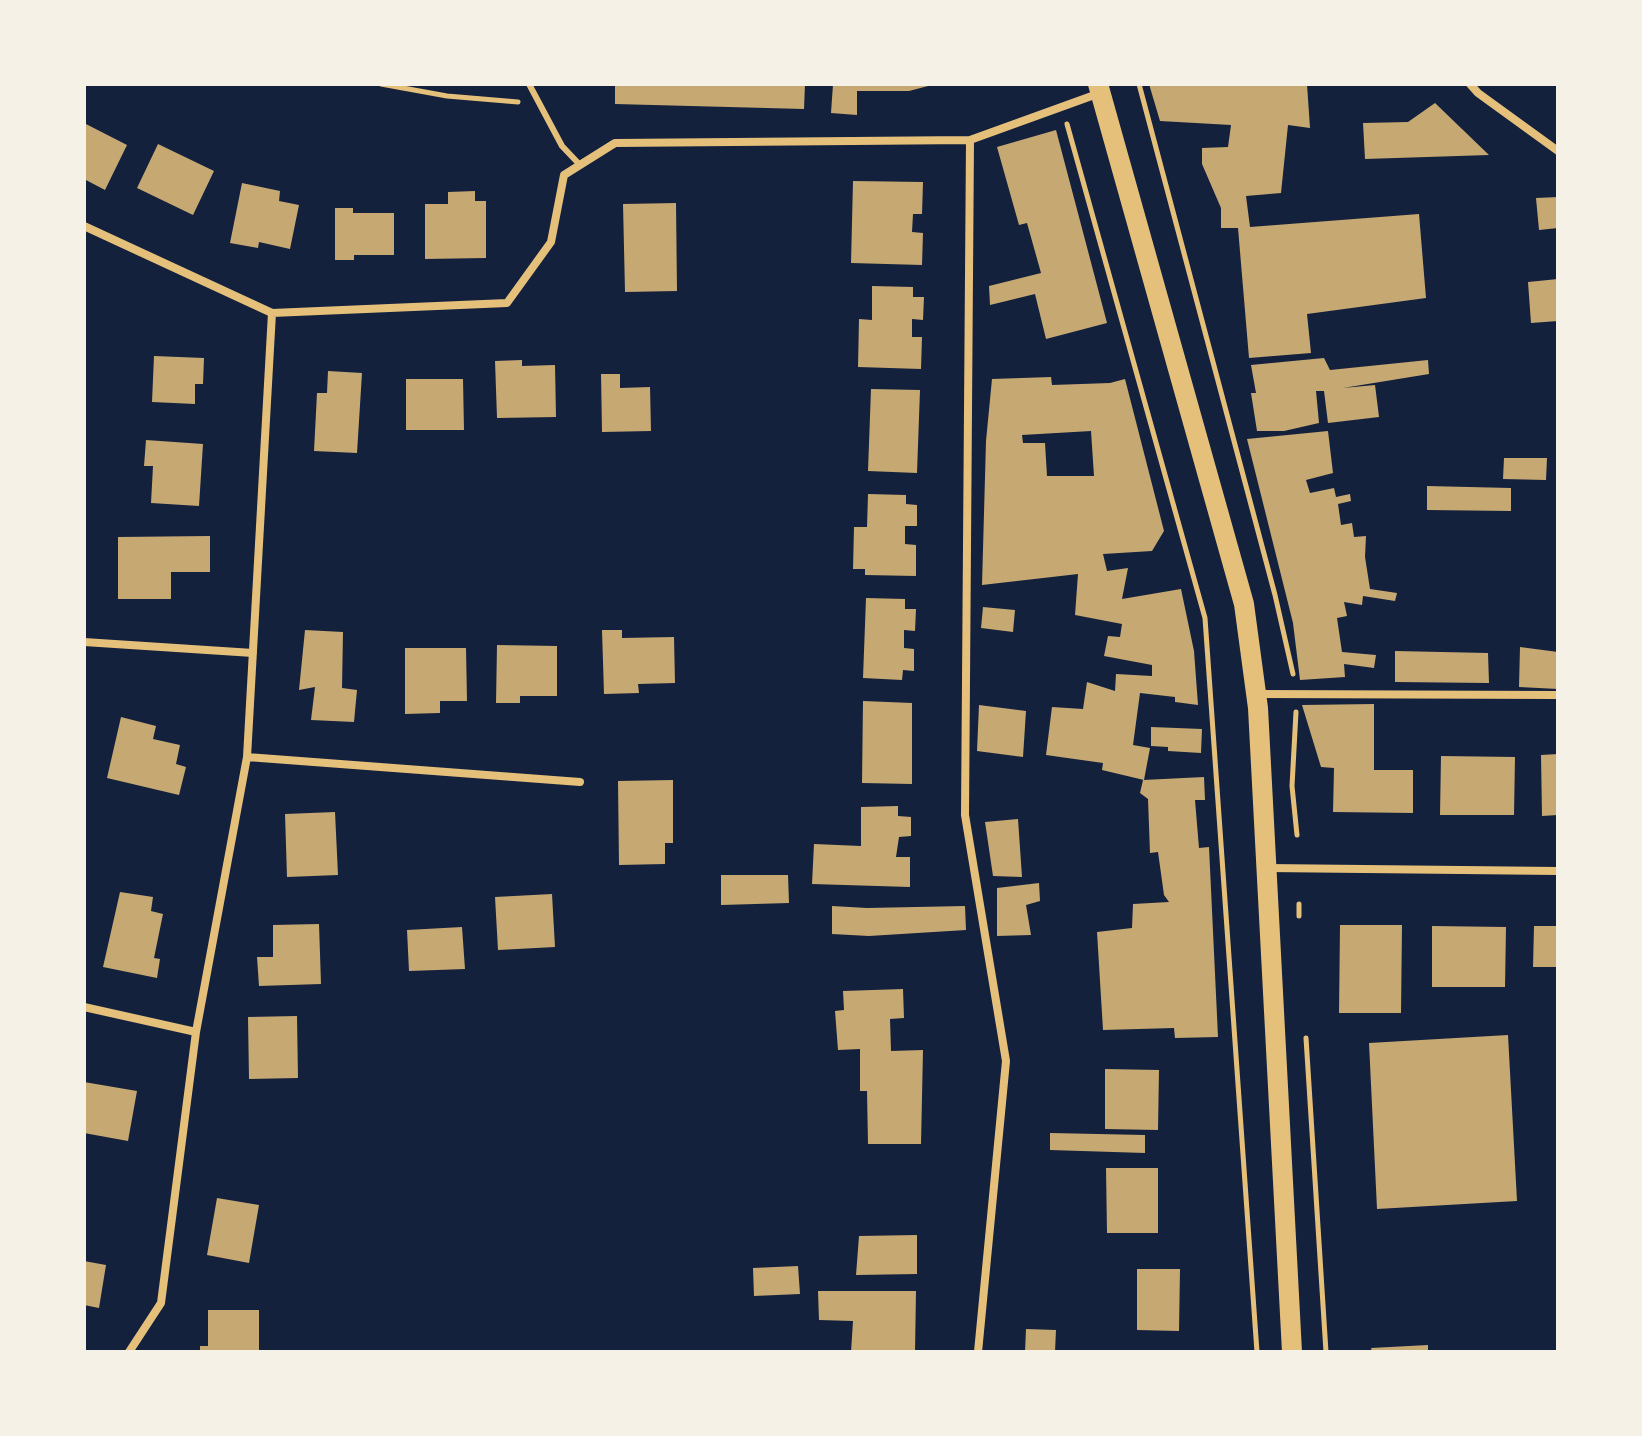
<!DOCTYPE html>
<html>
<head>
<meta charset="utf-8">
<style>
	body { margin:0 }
	#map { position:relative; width:1642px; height:1436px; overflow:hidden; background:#14213d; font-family:Montserrat,sans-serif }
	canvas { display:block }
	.frame { position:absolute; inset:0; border:86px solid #f6f1e7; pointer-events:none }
</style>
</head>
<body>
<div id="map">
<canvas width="1642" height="1436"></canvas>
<div class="frame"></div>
</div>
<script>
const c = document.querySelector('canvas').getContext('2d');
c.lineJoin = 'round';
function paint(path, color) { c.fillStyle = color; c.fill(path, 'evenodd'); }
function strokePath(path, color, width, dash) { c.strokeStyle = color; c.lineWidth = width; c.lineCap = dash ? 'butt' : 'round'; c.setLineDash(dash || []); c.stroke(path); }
paint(new Path2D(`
	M615,84H805L804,109L615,104Z
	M833,84H932V85L909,91H857V115L831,113Z
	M1149,84H1307L1310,128L1288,125L1281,193L1246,196L1250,227L1419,214L1426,298L1307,314L1311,353L1249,358L1238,228H1221V208L1202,164V148L1228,147L1231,125L1160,121Z
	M1435,103L1489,155L1365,159L1363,123L1408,122Z
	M84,123L127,145L105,190L84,179Z
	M1056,130L1107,323L1046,339L1035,294L990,305L989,286L1041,273L1027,223L1019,225L997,147Z
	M158,144L214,171L193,215L137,188Z
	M853,181L923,182L922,214H913L912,232L923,233L922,265L851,263Z
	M242,183L280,191L279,201L299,205L290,249L259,242L258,248L230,243Z
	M475,191V201H486V258L425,259V204H448V192Z
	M1558,197V228L1539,230L1536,198Z
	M676,203L677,291L625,292L623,204Z
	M335,208H353V213H394V255H354V260H335Z
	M1558,279V321L1531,323L1528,282Z
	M872,286L913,287V297H924L923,320L912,319V337H922L921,369L858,367L859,319L872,320Z
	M154,356L204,358L203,384H195V404L152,402Z
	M1324,358L1330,370L1428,360L1429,374L1343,388L1375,385L1379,417L1328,423L1324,391H1316L1319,423L1284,431H1257L1251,393H1256L1251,365Z
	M522,360V366L555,365L556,417L497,418L495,361Z
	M328,371L362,373L357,453L314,451L317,393H327Z
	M601,374H620V388L650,387L651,431L602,432Z
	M1051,377L1052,385L1110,383L1125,379L1164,531L1152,551L1103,554L1107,571L1128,568L1122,599L1181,589L1194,651L1198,705L1175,702V697L1140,693L1133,745L1150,748L1144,780L1102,770L1103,763L1046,755L1052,707L1083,709L1087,682L1115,691L1116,674L1152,676V665L1104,656L1108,636L1120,637L1122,624L1075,615L1078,574L982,585L986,441L992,379ZM1091,431L1094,476H1047L1045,443H1023L1022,435Z
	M406,379H463L464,430H406Z
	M871,389L920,390L917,473L868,471Z
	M1328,431L1333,473L1306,480L1310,493L1334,488L1336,497L1350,494L1351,501L1338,504L1341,525L1352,523L1354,537L1366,536L1365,557L1370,589L1397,593L1395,601L1363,596L1362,605L1344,602L1347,616L1337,618L1342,652L1376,655L1374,668L1344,664L1345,677L1300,680L1293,623L1247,439Z
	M146,440L203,444L199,506L151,503L153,466H144Z
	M1504,458H1547L1546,480L1503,479Z
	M1427,486L1511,488V511L1427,510Z
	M868,494L906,495V504L917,505V526H905V544L916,545V576L865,575V569H853L854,527H867Z
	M210,536V572H171V599H118V537Z
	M866,598L905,599V609H916L915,631L904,630V648L914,649V671L903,670L902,680L863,678Z
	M983,607L1015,610L1013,632L981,628Z
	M305,630L343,632L342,688L357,690L354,722L311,720L315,687L299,690Z
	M602,630H622V638L674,637L675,683L638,684L639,693L604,694Z
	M497,645L557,646V696H520V703H496Z
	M1520,647L1558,652V689L1519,687Z
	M405,648H466L467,701H440V713L405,714Z
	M1395,651L1488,653L1489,683L1395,682Z
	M863,701L912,703V784L862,783Z
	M1374,704V770H1413V813L1333,812L1334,768L1321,767L1302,705Z
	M979,705L1026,711L1023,757L977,751Z
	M121,717L156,726L153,739L180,745L176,764L186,767L179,795L107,778Z
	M1151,727L1202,729L1201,753L1168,751V747L1151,746Z
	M1558,754V815L1542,816L1541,755Z
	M1441,756L1515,757L1514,815H1440Z
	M1204,777L1205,800H1195L1199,848L1209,847L1218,1037L1175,1038L1174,1028L1103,1030L1097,932L1132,928L1133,904L1169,902L1164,895L1158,852L1150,853L1148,799L1140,793L1143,780Z
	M673,780V843H665V864L619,865L618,781Z
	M898,806V816L911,817V836L899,837L896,857H910V887L812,884L814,844L861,846V807Z
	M335,812L338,875L287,877L285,814Z
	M1018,819L1022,877L993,876L985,822Z
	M721,875H788L789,903L721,905Z
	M1039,883L1040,901L1026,905L1031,935L997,936V888Z
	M120,892L153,897L151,911L163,914L154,958L160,959L157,978L103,967Z
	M552,894L555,947L498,950L495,897Z
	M832,906L867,908L965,906L966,930L869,936L832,934Z
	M319,924L321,984L259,986L257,957H273V925Z
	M1340,925H1402L1401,1013H1339Z
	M1432,926L1506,927L1505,987H1432Z
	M1534,926H1558V967H1533Z
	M462,927L465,969L409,971L407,930Z
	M903,989L904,1018L890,1019L891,1051L923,1050L921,1144H868L867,1091H860V1049L838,1050L835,1011L844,1010L843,991Z
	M297,1016L298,1078L249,1079L248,1017Z
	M1508,1035L1517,1201L1377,1209L1369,1043Z
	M1105,1069L1159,1070L1158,1130L1105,1129Z
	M84,1082L137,1091L128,1141L84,1133Z
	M1050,1133L1145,1135V1153L1050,1150Z
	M1106,1168H1158V1233H1107Z
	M217,1198L259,1205L249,1263L207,1255Z
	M917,1235V1274L856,1275L859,1236Z
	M84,1261L106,1265L99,1308L84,1305Z
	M798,1266L800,1294L754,1296L753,1268Z
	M1137,1269H1180L1179,1331L1137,1330Z
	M818,1291H916L915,1352H851L853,1321L819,1320Z
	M208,1310H259V1352H200V1346H208Z
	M1026,1329L1056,1330L1055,1352H1025Z
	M1428,1345V1352H1372L1371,1348Z`), '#c6a872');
strokePath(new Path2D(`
	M381,84L447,96L518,102
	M1139,84L1275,595L1293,674
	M1067,124L1205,618L1257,1352
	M1296,712L1292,786L1297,835
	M1299,916V904
	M1306,1038L1326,1352`), '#e5c07b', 5);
strokePath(new Path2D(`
	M529,84L562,146L580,165`), '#e5c07b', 6);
strokePath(new Path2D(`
	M1470,84L1478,93L1558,151
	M970,140L965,815L1006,1061L978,1352
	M84,226L272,313L507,303L551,242L564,175L615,143L970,140L1100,93
	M84,642L253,653
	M1257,694L1558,695
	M247,757L580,782
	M1267,868L1558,871
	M84,1007L196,1032
	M129,1352L161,1303L196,1032L247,757L272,313`), '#e5c07b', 8);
strokePath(new Path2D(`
	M1098,84L1244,604L1258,708L1292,1352`), '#e5c07b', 20);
</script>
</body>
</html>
